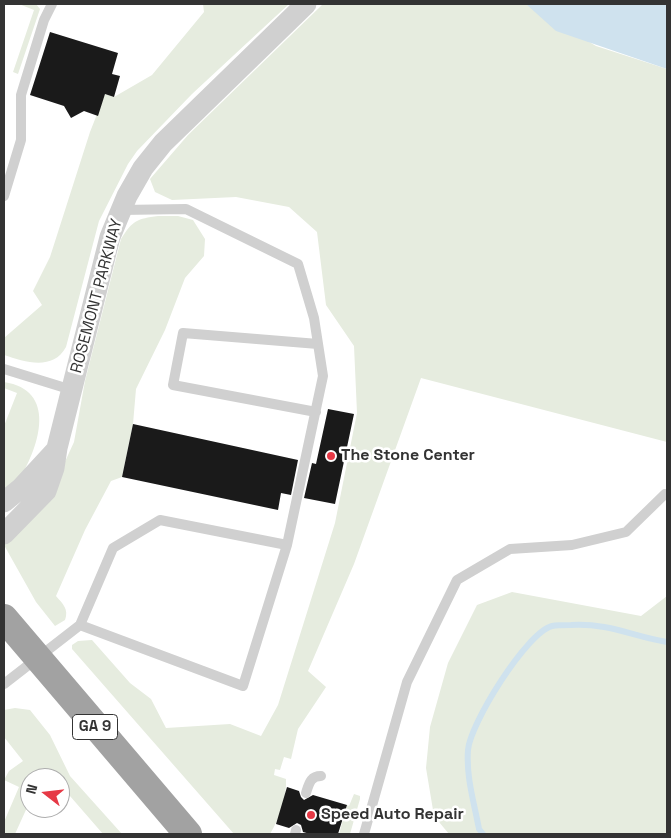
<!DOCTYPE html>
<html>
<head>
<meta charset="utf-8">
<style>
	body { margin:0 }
	#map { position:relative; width:671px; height:838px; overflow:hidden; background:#fff; font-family:"Space Grotesk",sans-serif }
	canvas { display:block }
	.frame { position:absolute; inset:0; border:5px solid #333; pointer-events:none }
	.north { position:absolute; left:20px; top:768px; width:50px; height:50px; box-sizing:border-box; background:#fff; border:1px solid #adadad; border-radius:50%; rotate:286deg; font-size:14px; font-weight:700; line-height:20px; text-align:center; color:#333 }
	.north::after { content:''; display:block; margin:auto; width:18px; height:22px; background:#e63946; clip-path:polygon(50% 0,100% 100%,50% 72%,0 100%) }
</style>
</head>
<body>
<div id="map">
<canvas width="671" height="838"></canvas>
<div class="frame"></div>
<div class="north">N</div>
</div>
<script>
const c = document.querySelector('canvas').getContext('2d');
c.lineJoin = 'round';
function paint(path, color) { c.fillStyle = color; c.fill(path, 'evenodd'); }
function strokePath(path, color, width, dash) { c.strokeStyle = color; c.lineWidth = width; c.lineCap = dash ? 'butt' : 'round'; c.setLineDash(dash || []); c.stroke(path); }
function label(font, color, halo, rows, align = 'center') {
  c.font = font + ' "Space Grotesk",sans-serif'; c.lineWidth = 5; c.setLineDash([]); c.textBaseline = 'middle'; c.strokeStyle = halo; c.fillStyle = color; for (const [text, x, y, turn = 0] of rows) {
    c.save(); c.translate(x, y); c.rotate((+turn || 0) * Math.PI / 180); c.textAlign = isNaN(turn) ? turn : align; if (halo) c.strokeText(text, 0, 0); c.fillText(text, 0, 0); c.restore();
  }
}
paint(new Path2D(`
	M19,4H36L40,9L18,74L13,72L34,10Z
	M203,4H289L192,94L137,151L128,164L99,221L66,347C53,371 25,362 4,355V338L42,305L33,291L50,257L90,132L105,94L114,97L152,75L204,12Z
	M323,4H526L596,46L667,69V442L421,378L354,564L308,671L326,687L298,729L291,759L284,757L280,770L275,769L274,775L286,779C287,797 279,819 270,834H234L72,649V645L78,641L92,640L130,683L151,699L166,728L230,724L261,736L278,705L335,523L357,413L354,346L326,305L317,232L289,207L236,197L172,200L155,192L150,179L188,135Z
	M158,216H178L193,220L205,239L204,256L185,278L165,330L136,389L133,424L122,477L111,481L85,530L56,596C63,604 69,609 65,620L55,626L36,602L4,545L5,540L52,490L74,442L85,381L121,239C133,220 137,219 158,216Z
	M4,382C57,390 40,445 20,478C16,484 9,489 4,494V426L17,393L4,388Z
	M512,592L641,616L667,596V834H449L434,816L426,768L430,727L448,663L477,605Z
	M15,708L30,710L50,735L70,776L122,834H103L63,788L60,790V778H30V801L15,834H4V822L19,787L4,780L9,771L23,761L4,737V710Z
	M354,794L360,796V799L350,834H339L347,805L349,806Z`), '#e6ecdf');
paint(new Path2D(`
	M526,4H667V69L556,31Z`), '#cfe2ee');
strokePath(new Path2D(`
	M483,834L479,829C474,802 466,777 468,750C470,724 526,633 552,626C557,625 565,625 571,625C610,623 631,636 667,642`), '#cfe2ee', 6);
paint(new Path2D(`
	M50,32L118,53L112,74L120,76L114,97L105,94L98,116L84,111L71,118L64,106L30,95Z
	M328,409L354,414L335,504L304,498L312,463L316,464Z
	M133,424L298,460L291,495L281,493L278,510L122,477Z
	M287,787L299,791L301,797L304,800L313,795L347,805L338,834H310L303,832L301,825L297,823L289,828L276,824Z`), '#1a1a1a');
strokePath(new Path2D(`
	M4,196L21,140V95L44,20L52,4
	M121,210L186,209L298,264L314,318L323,376L287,545
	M4,369L72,390
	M316,412L173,385L183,333L318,344
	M4,684L80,625L113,548L160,520L287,545L243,686L80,625
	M306,793C309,784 310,776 321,776
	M295,834L296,830
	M364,834L407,682L457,580L510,549L572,545L626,532L665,494`), '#d0d0d0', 10);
strokePath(new Path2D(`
	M4,502L21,488L57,449
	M4,534L46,491L54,468L57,448L110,237L127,196L143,168L163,143L306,4`), '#d0d0d0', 21);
strokePath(new Path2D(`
	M4,618L188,834`), '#a2a2a2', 28);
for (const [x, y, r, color] of [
	[331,456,5,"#e63946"],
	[311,815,5,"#e63946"]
]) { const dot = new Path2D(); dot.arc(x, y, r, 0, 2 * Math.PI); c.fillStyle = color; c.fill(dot); strokePath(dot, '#fff', 2); }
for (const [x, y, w] of [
	[95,727,45]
]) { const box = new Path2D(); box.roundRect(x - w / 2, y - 12.5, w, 25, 4); c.fillStyle = '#fff'; c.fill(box); strokePath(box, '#333', 1); }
label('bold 15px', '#333', null, [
	["GA 9",95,727]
]);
label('16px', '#333', '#fff', [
	["ROSEMONT PARKWAY",97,296,-75]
]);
label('bold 16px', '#333', '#fff', [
	["The Stone Center",341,456],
	["Speed Auto Repair",321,815]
], 'left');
</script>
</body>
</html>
